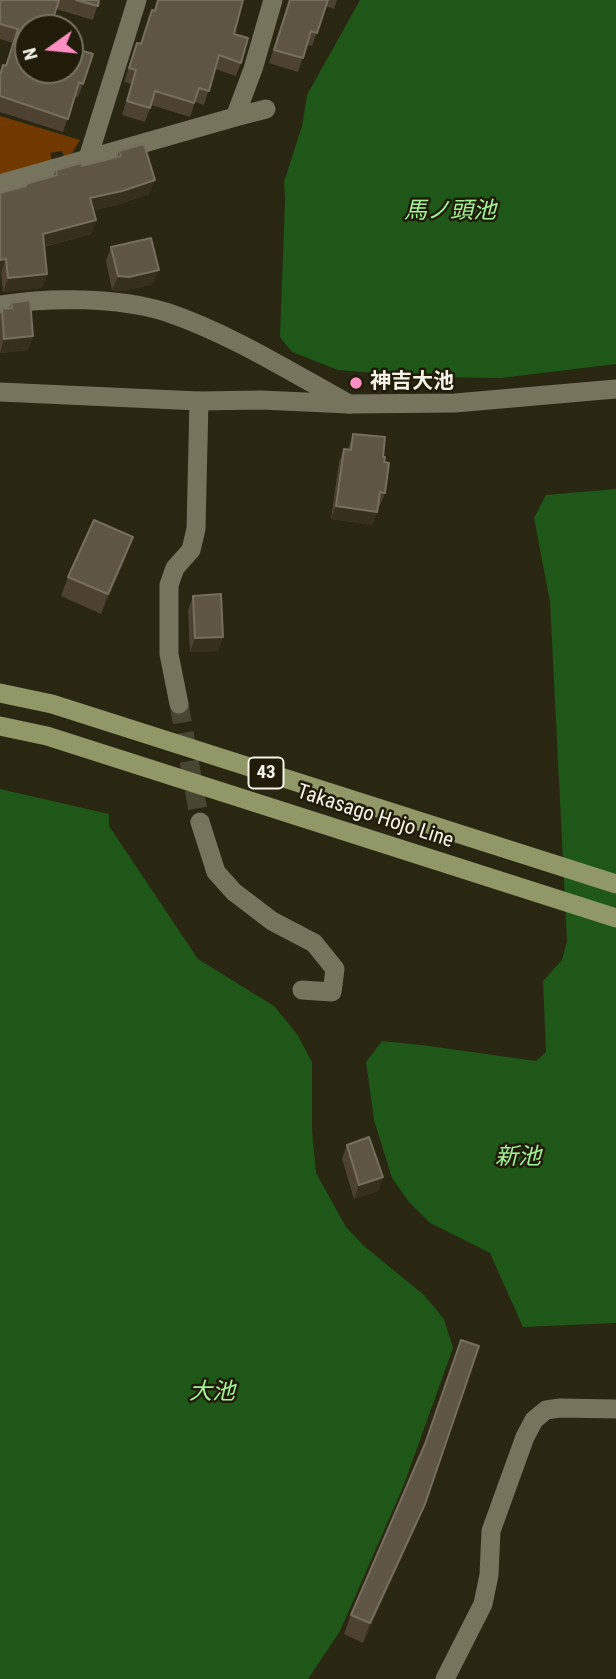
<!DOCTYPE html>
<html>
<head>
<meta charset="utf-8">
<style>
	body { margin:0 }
	#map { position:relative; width:616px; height:1679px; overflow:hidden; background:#292612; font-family:"Roboto Condensed",sans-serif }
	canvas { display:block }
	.north { position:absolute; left:14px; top:14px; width:70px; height:70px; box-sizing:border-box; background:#201c09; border:2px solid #757262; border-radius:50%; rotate:255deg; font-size:19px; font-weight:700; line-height:28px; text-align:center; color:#f5f3e7 }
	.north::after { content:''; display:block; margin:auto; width:24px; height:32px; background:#fd8ec1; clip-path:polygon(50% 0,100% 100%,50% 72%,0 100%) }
</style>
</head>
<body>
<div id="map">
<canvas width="616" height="1679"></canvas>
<div class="north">N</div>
</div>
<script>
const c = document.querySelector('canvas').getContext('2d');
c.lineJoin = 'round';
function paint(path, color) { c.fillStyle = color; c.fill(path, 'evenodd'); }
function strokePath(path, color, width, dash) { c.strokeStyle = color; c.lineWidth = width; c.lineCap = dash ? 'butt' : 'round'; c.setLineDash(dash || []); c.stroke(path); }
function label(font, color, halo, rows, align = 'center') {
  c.font = font + ' "Roboto Condensed","Noto Sans JP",sans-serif'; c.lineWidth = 5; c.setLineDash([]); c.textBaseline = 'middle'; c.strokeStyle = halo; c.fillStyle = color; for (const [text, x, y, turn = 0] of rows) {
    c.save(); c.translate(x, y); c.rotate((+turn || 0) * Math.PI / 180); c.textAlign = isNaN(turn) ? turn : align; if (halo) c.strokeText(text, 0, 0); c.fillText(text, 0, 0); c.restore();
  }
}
paint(new Path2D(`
	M0,116L80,140L72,153L64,157L62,151L50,153L52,160L0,175Z`), '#713800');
paint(new Path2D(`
	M360,0H616V364L501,378L423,377L338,370L292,352L280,337L285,200L284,182L302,126L307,95Z
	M616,489V1323L523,1327L490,1253L430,1223L409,1202L392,1178L374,1120L366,1062L382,1041L422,1045L536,1061L546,1052L543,981L562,960L567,941L550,602L534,518L546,495Z
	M0,789L109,814V826L198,959L274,1006L297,1034L312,1062V1131L316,1173L346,1227L364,1246L424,1295L444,1319L453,1348L403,1487L340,1631L308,1679H0Z`), '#1e5717');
strokePath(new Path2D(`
	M179,704L200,822`), '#484532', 19, [19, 10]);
strokePath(new Path2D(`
	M235,117L266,109
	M88,158L137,0
	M0,184C78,161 157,140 235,117L253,69L273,0
	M0,305C50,297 117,297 166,312C229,333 291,372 349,404
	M179,704L169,654V585L175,568L191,550L196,529L199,401
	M200,822L216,872L234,892L272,921L314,943L335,969L332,992L302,990
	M445,1679L483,1604L489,1575L491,1531L525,1437L534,1420L546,1410L560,1408L616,1409`), '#77745e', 19);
strokePath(new Path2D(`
	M0,392L199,401L261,400L349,404L455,403L616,389`), '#77745e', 19);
strokePath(new Path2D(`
	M0,693L52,704L616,884
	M0,726L47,736L616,918`), '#8f9866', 19);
paint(new Path2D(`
	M0,0H99L93,20L56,9L28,28L83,84L78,97L75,96L63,132L0,112V74L6,65L13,43L0,39Z
	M157,0H243L234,34L241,63L236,76L215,69L204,105L195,102L190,117L151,105L145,122L122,115L131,84L124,82L137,43L141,44L154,11Z
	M289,0H337L334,9L326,6L312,46L307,45L298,72L269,63Z
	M119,151L149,194L117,205L94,210L96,220L91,234L44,247L47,274L42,288L3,292L1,273L26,184L53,176L56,170L82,166L117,157Z
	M111,247L153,284L124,291L112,290L106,261Z
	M11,303L33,336L28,350L0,353V315L2,309L9,308Z
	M353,434L383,457L384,462L385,493L380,506L378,505L377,512L372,525L331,519L339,462L344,449H348Z
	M126,557L101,614L61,596L68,577Z
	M193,596L223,637L218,651L190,652L188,610Z
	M347,1145L383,1177L378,1191L354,1199L342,1159Z
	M417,1524L363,1643L344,1634L351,1615Z`), '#4d4232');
paint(new Path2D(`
	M155,180L149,194L117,205L85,212L90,198Z
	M96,220L91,234L38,248L43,234Z
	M6,259L1,273H0V260Z
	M159,270L153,284L124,291L112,290L118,276Z
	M47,274L42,288L3,292L8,278Z
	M33,336L28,350L0,353L4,339Z
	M336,506L377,512L372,525L331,519Z
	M133,537L126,557L101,614L108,594Z
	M223,637L218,651L190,652L195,638Z
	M383,1177L378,1191L354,1199L359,1185Z
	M425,1504L417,1524L363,1643L370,1623Z`), '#372f1d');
const building = new Path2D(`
	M0,0H59L50,28H28V70H70V47L93,54L83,84L79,82L68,119L0,96V75L3,65L6,66L18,29L0,24Z
	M76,0H99L98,6Z
	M158,0H243L234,34L248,38L241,63L219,55L209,91L199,88L194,103L155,91L150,108L127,101L136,70L129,68L137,43L141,44L152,10L155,11Z
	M290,0H328L317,33L311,31L303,58L274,50Z
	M144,144L155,180L122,191L90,198L96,220L43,234L47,274L8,278L6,259L0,260V193L26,186V184L57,175L56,170L81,163L82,166L121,156L119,151Z
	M151,238L159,270L129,277L118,276L111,247Z
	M30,300L33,336L4,339L2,309L12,308L11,303Z
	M353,434L385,437L383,457H385L384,462L389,463L385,493L380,492L377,512L336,506L344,449L351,450Z
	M94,520L133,537L108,594L68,577Z
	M221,594L223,637L195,638L193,596Z
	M369,1137L383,1177L359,1185L347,1145Z
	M461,1340L479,1346L425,1504L370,1623L351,1615L425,1444Z`);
paint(building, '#5f5545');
strokePath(building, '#766e5e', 2);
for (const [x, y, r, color] of [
	[356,383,7,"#fd8ec1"]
]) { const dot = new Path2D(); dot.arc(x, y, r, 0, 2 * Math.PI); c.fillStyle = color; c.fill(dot); strokePath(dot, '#201c09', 2.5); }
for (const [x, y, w] of [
	[266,773,35]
]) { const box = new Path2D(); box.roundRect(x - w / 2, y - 15.5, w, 31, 5); c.fillStyle = '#201c09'; c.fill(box); strokePath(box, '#f5f3e7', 2); }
label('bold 19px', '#f5f3e7', null, [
	["43",266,773]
]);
label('bold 21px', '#f5f3e7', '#201c09', [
	["神吉大池",370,383]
], 'left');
label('21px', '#f5f3e7', '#201c09', [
	["Takasago Hojo Line",375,817,18]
]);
label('italic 23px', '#a2f298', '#201c09', [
	["馬ノ頭池",450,212],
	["新池",518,1158],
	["大池",212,1393]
]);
</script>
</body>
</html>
